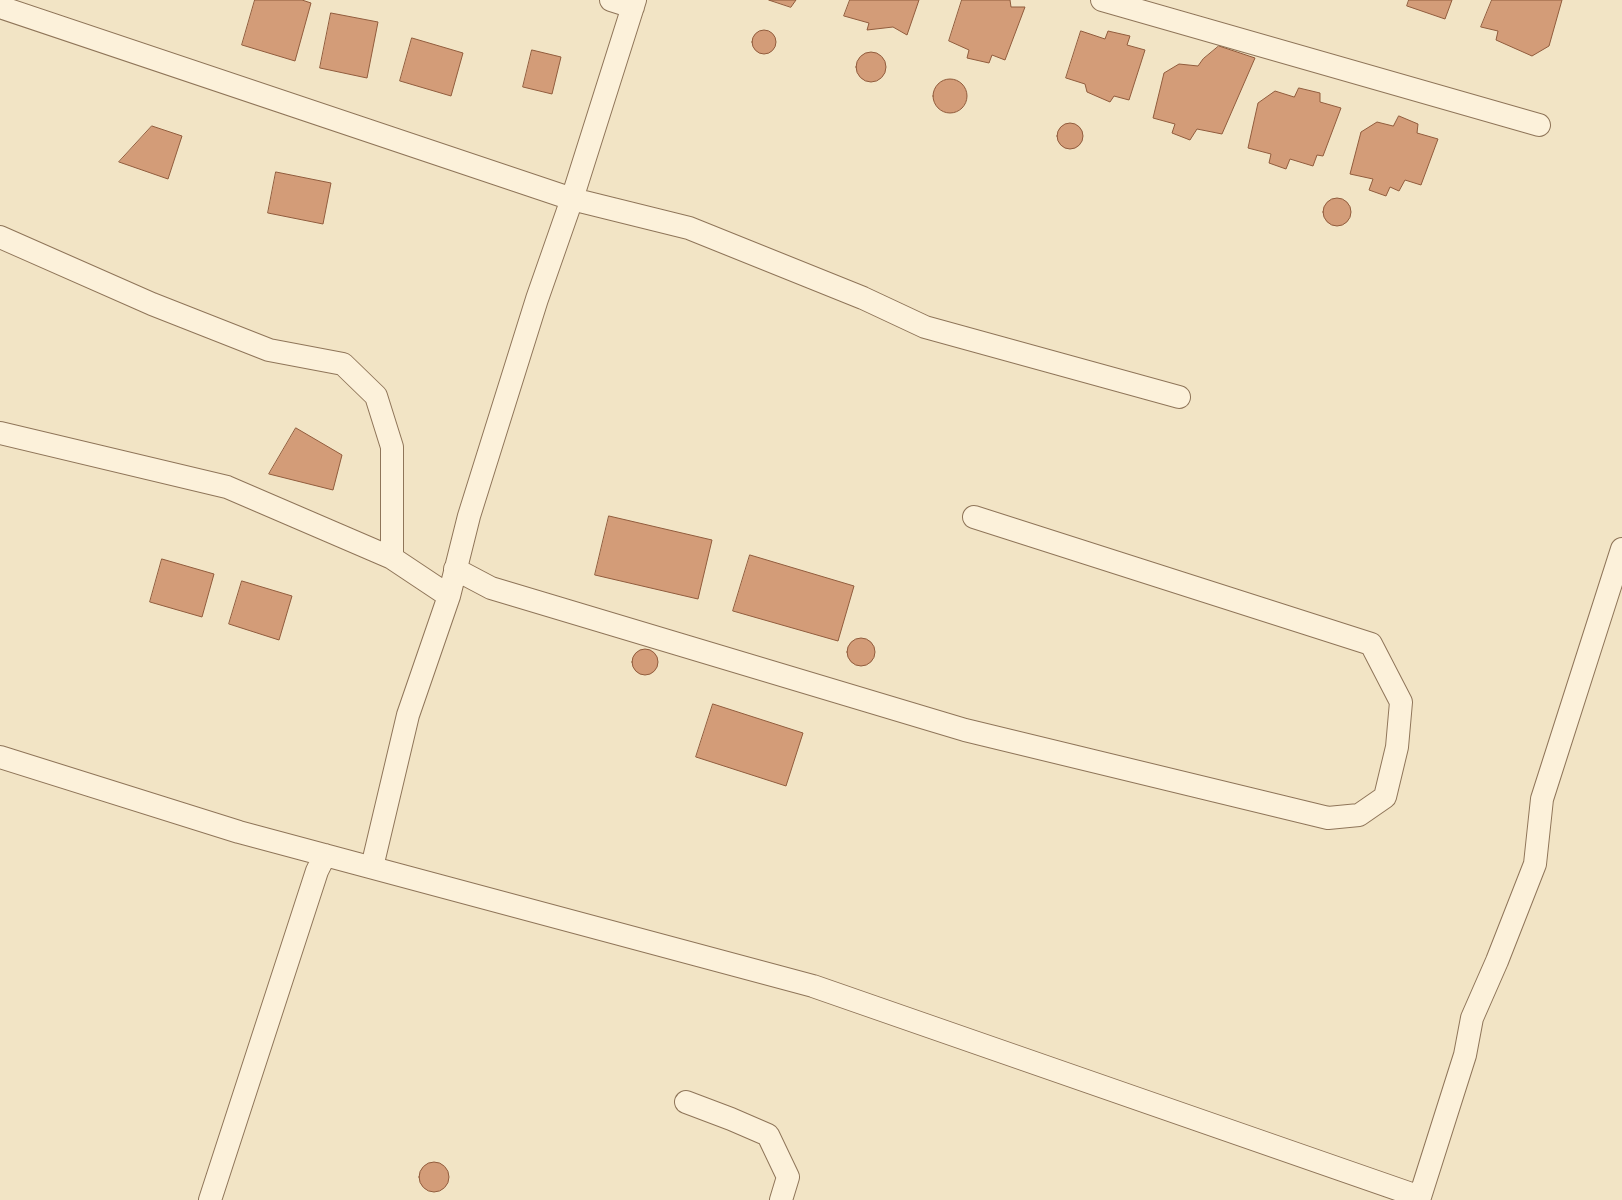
<!DOCTYPE html>
<html>
<head>
<meta charset="utf-8">
<style>
	body { margin:0 }
	canvas { display:block; background:#f2e4c5 }
</style>
</head>
<body>
<canvas width="1622" height="1200"></canvas>
<script>
const c = document.querySelector('canvas').getContext('2d');
c.lineJoin = 'round';
function paint(path, color) { c.fillStyle = color; c.fill(path, 'evenodd'); }
function strokePath(path, color, width, dash) { c.strokeStyle = color; c.lineWidth = width; c.lineCap = dash ? 'butt' : 'round'; c.setLineDash(dash || []); c.stroke(path); }
const building = new Path2D(`
	M255,0H302L311,3L295,61L242,45Z
	M769,0H796L791,7Z
	M850,0H919L907,35L893,27L867,30L869,23L844,16Z
	M962,0H1010L1011,7H1025L1005,60L992,55L989,63L967,58L969,50L949,41Z
	M1409,0H1452L1445,19L1407,6Z
	M1492,0H1562L1549,46L1532,56L1496,40L1498,31L1481,27Z
	M331,13L378,22L367,78L320,68Z
	M752 42a12 12 0 1 1 24 0a12 12 0 1 1-24 0Z
	M1081,31L1105,39L1108,31L1130,36L1127,45L1145,50L1129,100L1114,96L1110,102L1087,92L1085,84L1066,78Z
	M412,38L463,53L451,96L400,81Z
	M1219,46L1255,58L1222,134L1197,129L1190,140L1172,133L1175,124L1153,118L1164,73L1179,64L1198,66L1203,59Z
	M532,50L561,57L552,94L523,87Z
	M856 67a15 15 0 1 1 30 0a15 15 0 1 1-30 0Z
	M933 96a17 17 0 1 1 34 0a17 17 0 1 1-34 0Z
	M1299,88L1320,93V102L1341,108L1323,156L1317,155L1313,166L1290,159L1286,169L1269,163L1271,154L1248,148L1258,103L1275,91L1294,97Z
	M1399,116L1418,124L1417,133L1438,139L1421,185L1405,180L1399,191L1390,187L1386,196L1369,190L1373,179L1350,174L1361,132L1377,122L1393,126Z
	M1057 136a13 13 0 1 1 26 0a13 13 0 1 1-26 0Z
	M152,126L182,136L168,179L119,162Z
	M276,172L331,183L323,224L268,213Z
	M1323 212a14 14 0 1 1 28 0a14 14 0 1 1-28 0Z
	M296,428L342,455L333,490L269,474Z
	M609,516L712,540L698,599L595,575Z
	M750,555L854,586L838,641L733,611Z
	M162,559L214,574L202,617L150,602Z
	M242,581L292,596L279,640L229,624Z
	M847 652a14 14 0 1 1 28 0a14 14 0 1 1-28 0Z
	M632 662a13 13 0 1 1 26 0a13 13 0 1 1-26 0Z
	M713,704L803,733L786,786L696,757Z
	M419 1177a15 15 0 1 1 30 0a15 15 0 1 1-30 0Z`);
paint(building, '#d39c78');
strokePath(building, '#915c3d', 1);
const minor = new Path2D(`
	M611,0L633,7
	M635,0L572,199L689,228L863,298L925,327L1179,397
	M1102,0L1539,125
	M0,7L572,199L537,299L469,516L449,596L408,715L372,867
	M0,237L152,304L269,350L343,364L376,396L392,447V558
	M0,433L227,487L392,558L449,596
	M455,569L491,588L965,730L1328,818L1359,815L1385,797L1397,747L1401,702L1371,644L974,517
	M0,757L239,832L813,986L1420,1197
	M686,1102L731,1119L768,1135L788,1177L781,1200
	M210,1200L317,871L325,855
	M1419,1200L1465,1055L1472,1018L1497,961L1535,864L1542,799L1622,549`);
strokePath(minor, '#8f7559', 24);
strokePath(minor, '#fcf1da', 22);
</script>
</body>
</html>
